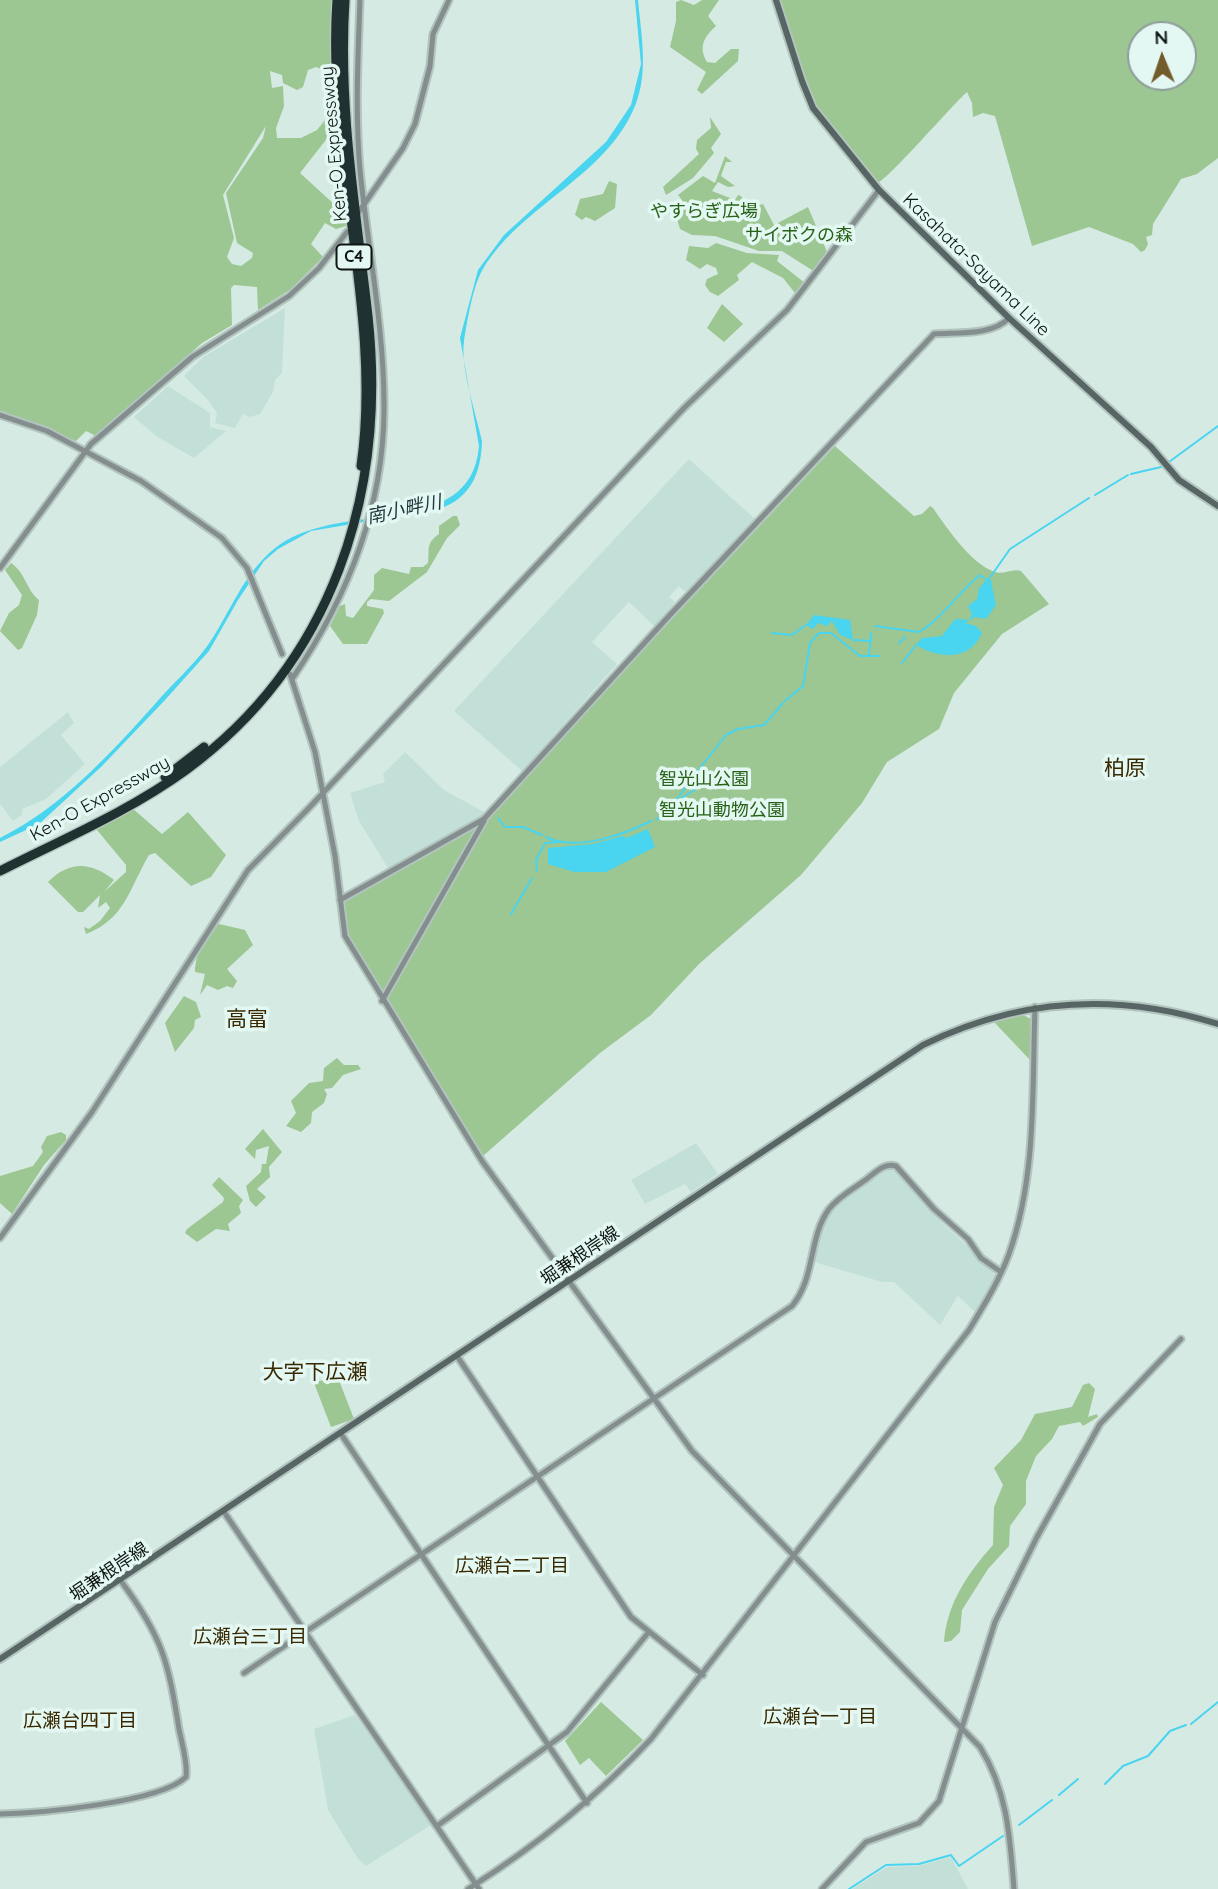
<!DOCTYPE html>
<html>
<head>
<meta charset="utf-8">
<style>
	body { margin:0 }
	#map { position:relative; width:1218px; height:1889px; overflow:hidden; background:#d6eae4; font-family:Quicksand,sans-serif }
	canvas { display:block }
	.north { position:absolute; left:1127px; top:21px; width:70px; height:70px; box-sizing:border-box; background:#e3f8f2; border:2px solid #8e9d99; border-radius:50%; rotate:358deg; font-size:19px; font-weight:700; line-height:28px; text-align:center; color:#0e1513 }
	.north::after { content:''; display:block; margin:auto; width:24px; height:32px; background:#735c2c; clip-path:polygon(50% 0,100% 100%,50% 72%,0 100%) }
</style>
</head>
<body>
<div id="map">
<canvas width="1218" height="1889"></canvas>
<div class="north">N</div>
</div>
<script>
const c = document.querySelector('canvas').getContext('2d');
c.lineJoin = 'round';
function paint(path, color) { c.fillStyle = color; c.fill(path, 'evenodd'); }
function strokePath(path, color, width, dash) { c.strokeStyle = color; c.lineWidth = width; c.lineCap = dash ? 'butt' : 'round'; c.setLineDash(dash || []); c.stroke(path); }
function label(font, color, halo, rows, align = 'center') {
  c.font = font + ' Quicksand,"Noto Sans JP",sans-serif'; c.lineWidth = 7; c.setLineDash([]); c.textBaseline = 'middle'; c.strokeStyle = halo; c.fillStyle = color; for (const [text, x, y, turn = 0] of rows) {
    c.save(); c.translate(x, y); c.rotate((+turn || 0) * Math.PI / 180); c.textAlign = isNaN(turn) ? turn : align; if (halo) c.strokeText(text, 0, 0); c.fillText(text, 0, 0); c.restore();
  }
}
paint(new Path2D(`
	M285,308L282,373L275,380L273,392L260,414L250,417L243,414L235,428L215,423L217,413L208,400L184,376L203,357Z
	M168,386L210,413V427L226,431L194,458L156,436L134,417Z
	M689,459L756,520L685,592L679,586L669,597L675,602L654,626L629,602L592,642L617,664L522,771L454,711Z
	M68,712L74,723L61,735L85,764L46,799L22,809V815L13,821L0,804V767Z
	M405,752L444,790L486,813L476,822L388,868L359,821L350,793L385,782L383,774Z
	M696,1143L718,1174L691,1192L685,1184L645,1204L631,1180Z
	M890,1170L898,1172L941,1222L992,1269L996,1278L975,1312L958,1296L940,1325L894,1282H882L814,1262L819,1231L837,1202L880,1172Z
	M355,1715L431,1825L366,1866L358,1859L328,1810L314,1729Z
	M951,1857L968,1889H852L887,1867L918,1866Z`), '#c3e0d8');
paint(new Path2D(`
	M0,0H334L331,68L328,72L316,67L308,70L303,87L297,90L283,83L282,75L270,71L272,88L283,86L284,106L276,128L277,138H301L317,130L333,110L336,127L300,173L335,205L343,208L346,226L336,229L325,223L311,244L323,257L291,289L258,310L257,287L234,285L231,288L232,325L202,343L96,436L86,431L76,441L0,414ZM266,126L263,138L226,193L237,243L253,253L252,258L241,266L232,264L227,257L234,238L223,195Z
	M681,0L694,5L702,0H719L708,16L716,26C704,37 698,47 707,62L715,63L731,49H739L738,61L702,94L697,90L706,72L670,47L676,21V2Z
	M779,0H1218V158L1197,174L1181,179L1153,224L1152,235L1146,237L1148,244L1145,250L1141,252L1133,244L1089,227L1032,246L995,116L983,113L973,117L972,103L967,92C951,106 888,180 877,183L815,107ZM1141,35H1183V77H1141Z
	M710,117L721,134L711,148L714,153L693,178L666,195L663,187L699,154L696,149L697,140L711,128Z
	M725,156L732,162H726L721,176L735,186L728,187L718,182L712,191L735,200L738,195L741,196L747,206L739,208L750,212L753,207L763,204L774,225L808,207L827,252L815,272L782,251H759L715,236L692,235L680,229L674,208L682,200L678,195L703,176L715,183Z
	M609,181L617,184L615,208L595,221L586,217L582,220L575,215L580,199L603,194Z
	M716,243L747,253L779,255L777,261L805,283L795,293L783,278L752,262L737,275L739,280L718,296L710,292L705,285L707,279L718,274L716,268L707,264L700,269L686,260L689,246L708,248Z
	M722,304L743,324L724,342L707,328Z
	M835,446L914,516L922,514L930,506L933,508C946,527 972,565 995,572C1003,575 1013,568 1021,571L1049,604L1002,634L954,693L939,729L887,762L862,803L801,875L699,964L651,1015L600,1053L483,1156L351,939L345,926L343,902L476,827Z
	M453,516H457L460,525L447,538L427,572L389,601L371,599L367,602V606L383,609L384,613L367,644H343L330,626L340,606L345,604L346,616L353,618L374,590V575L382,568L409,574L411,567H423L428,563C430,549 425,544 439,534V526Z
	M11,563C25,572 27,591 39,600L37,615L22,648L18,650L0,631L9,613L19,605L22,595L5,570Z
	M132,808L162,834L188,812L226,855L211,877L191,886L155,853L149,855C129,889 125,919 86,934L84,927L89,929L100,921L110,908L106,902L98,908L100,895L83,912H78L48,882C70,860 91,862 114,880L104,892L126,872V865L97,830Z
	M219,924L245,930L253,945L227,969L237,981L233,988L227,986L218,990L207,985L200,995L205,974L195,972C195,956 205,933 219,924Z
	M184,996L196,1002L201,1017L195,1020L194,1028L175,1052L165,1023Z
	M1023,1015L1031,1019L1030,1060L994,1022Z
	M337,1058L344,1065H358L361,1069L343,1075L332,1088L324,1089L327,1094L324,1103L312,1112L311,1123L301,1132L286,1126L296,1113L291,1101L309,1083L323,1081L324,1068Z
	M263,1129L282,1152L269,1167L270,1177L257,1189L266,1197L256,1207L250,1201L246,1186L261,1172L262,1164H266L269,1146L256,1150L255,1159L245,1149Z
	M61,1132L66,1135V1140L44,1165L12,1214L0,1203V1176L33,1166L43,1152L41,1147L47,1136Z
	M219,1177L243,1200L239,1206L241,1213L228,1224L230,1231L216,1229L197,1242L185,1233L187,1229L223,1202L224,1198L212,1185Z
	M337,1375L354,1419L331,1427L314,1383Z
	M1089,1383L1095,1389L1088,1417L1097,1414L1098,1417L1083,1426L1080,1422L1059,1426L1052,1439L1036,1456L1026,1481V1504L1010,1526L1009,1546L988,1569L962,1610L960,1632L951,1641L944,1642C947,1603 968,1573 993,1545L994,1507L1003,1485L994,1468L1021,1440L1035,1414L1072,1407L1083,1385Z
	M601,1702L643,1740L606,1776L589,1758L580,1765L565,1741Z`), '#9cc692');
paint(new Path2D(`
	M635,0H638C641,35 649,72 635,106C606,177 521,205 483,269C473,285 467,322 464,341C460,367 476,414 482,441C481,473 471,498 439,509L311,531L278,549L264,561L238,600L209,651L165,700L101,767L39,824L0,842V838C63,806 108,756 155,704C172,684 193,666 208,645C230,613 243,574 274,549C337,497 471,543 479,446L460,338L478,270L504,235L606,142L631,105L641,64Z
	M990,576L996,605L986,619L975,617L965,623L976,626L982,633C970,661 939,659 916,645L922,638L942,636L955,619L969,620L972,614L968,606L977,599L979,588Z
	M814,615L850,620L853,640L840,635L832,621L827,626L818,623L813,629L806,625Z
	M648,829L655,847L606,872H574L548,864V848L593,844L623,836L626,838Z`), '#49d4ef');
strokePath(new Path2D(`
	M1169,462L1218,426
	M1131,474L1161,467
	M1095,495L1128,475
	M981,576L987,580
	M991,576L1010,549L1089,498
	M875,626L919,632C943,618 960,590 980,575
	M772,633L792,635L806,625
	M853,640L871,641
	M899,643L905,637
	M869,655L871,633
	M872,656H880
	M902,663L916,645
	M785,701L803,686L810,643L819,633H831L860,656H871
	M686,786L726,735L738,729L764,725L783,703
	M677,807L682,798L700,786
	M498,818L505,827H523L542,835
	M656,820L668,811L686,787
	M546,837C576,852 623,835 651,821
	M537,871L536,860L545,843L558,842
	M511,914L532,878
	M1191,1724L1218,1702
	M1105,1784L1123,1766L1148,1756L1170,1731L1186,1725
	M1059,1795L1078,1779
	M1019,1825L1052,1800
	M849,1889L886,1865L919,1864L951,1855L959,1866L1003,1836`), '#49d4ef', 2);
const tertiary = new Path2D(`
	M358,213L403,148L415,124L430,66L433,34L449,0
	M0,415L47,431L141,481L222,538L247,568L282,654
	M0,568L91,444L192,357L289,296L319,268L347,232
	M290,674L315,752L335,856L345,936L482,1161L692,1451L980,1747C1008,1792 1010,1838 1014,1889
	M292,679C346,600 383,509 384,412C385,332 368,250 360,170C355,113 358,56 360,0
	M340,900L484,819L669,616L934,334C957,332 992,336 1009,318
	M382,1001L484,821
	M0,1238L92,1112L248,870L307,810L684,408L787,310L879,190
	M457,1356L631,1617L703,1675
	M341,1434L587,1803
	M224,1512L479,1889
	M244,1673L792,1306C816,1277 808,1238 829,1209C839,1196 855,1188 868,1178C877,1171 884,1163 896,1166L934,1209L968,1239L981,1258L1001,1272
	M0,1814C39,1813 159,1803 186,1777C188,1763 182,1744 179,1729C168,1661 163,1638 121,1581
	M437,1826L567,1732L648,1633
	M468,1889C536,1846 596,1798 651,1739L969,1330C984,1305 999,1281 1009,1254C1037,1175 1032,1090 1035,1007
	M822,1889L866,1842L919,1823L939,1801L995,1622L1037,1537L1100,1424L1181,1339`);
const secondary = new Path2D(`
	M776,0L802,81L813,108L879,190L1009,318L1151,447L1179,480L1218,506
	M0,1659L923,1045C1018,998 1117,992 1218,1024`);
const motorway = new Path2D(`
	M337,0C326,155 383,316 361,466
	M165,777L204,747
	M0,871C63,839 128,812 186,770C333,662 387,493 368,316C356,210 338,107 345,0`);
strokePath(tertiary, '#b2c4be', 9);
strokePath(secondary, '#b2c4be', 10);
strokePath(motorway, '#b2c4be', 12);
strokePath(tertiary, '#858e8e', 5);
strokePath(secondary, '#586565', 6);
strokePath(motorway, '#1f3130', 9);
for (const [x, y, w] of [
	[354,257,35]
]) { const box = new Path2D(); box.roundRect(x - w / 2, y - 12.5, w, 25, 5); c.fillStyle = '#e3f8f2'; c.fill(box); strokePath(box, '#0e1513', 2); }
label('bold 16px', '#0e1513', null, [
	["C4",354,257]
]);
label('18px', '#0e1513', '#e3f8f2', [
	["Ken-O Expressway",334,144,-95],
	["Kasahata-Sayama Line",976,265,44],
	["Ken-O Expressway",100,799,-29],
	["堀兼根岸線",580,1256,-34],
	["堀兼根岸線",109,1572,-34]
]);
label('18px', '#286117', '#e3f8f2', [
	["やすらぎ広場",704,212],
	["サイボクの森",799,236],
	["智光山公園",704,780],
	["智光山動物公園",722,811]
]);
label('italic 19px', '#1f373c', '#e3f8f2', [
	["南小畔川",404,510,-12]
]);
label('19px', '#392800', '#e3f8f2', [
	["広瀬台二丁目",512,1566],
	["広瀬台三丁目",250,1637],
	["広瀬台一丁目",820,1717],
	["広瀬台四丁目",80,1721]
]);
label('21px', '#392800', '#e3f8f2', [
	["柏原",1125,769],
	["高富",247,1020],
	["大字下広瀬",315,1373]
]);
</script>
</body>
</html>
